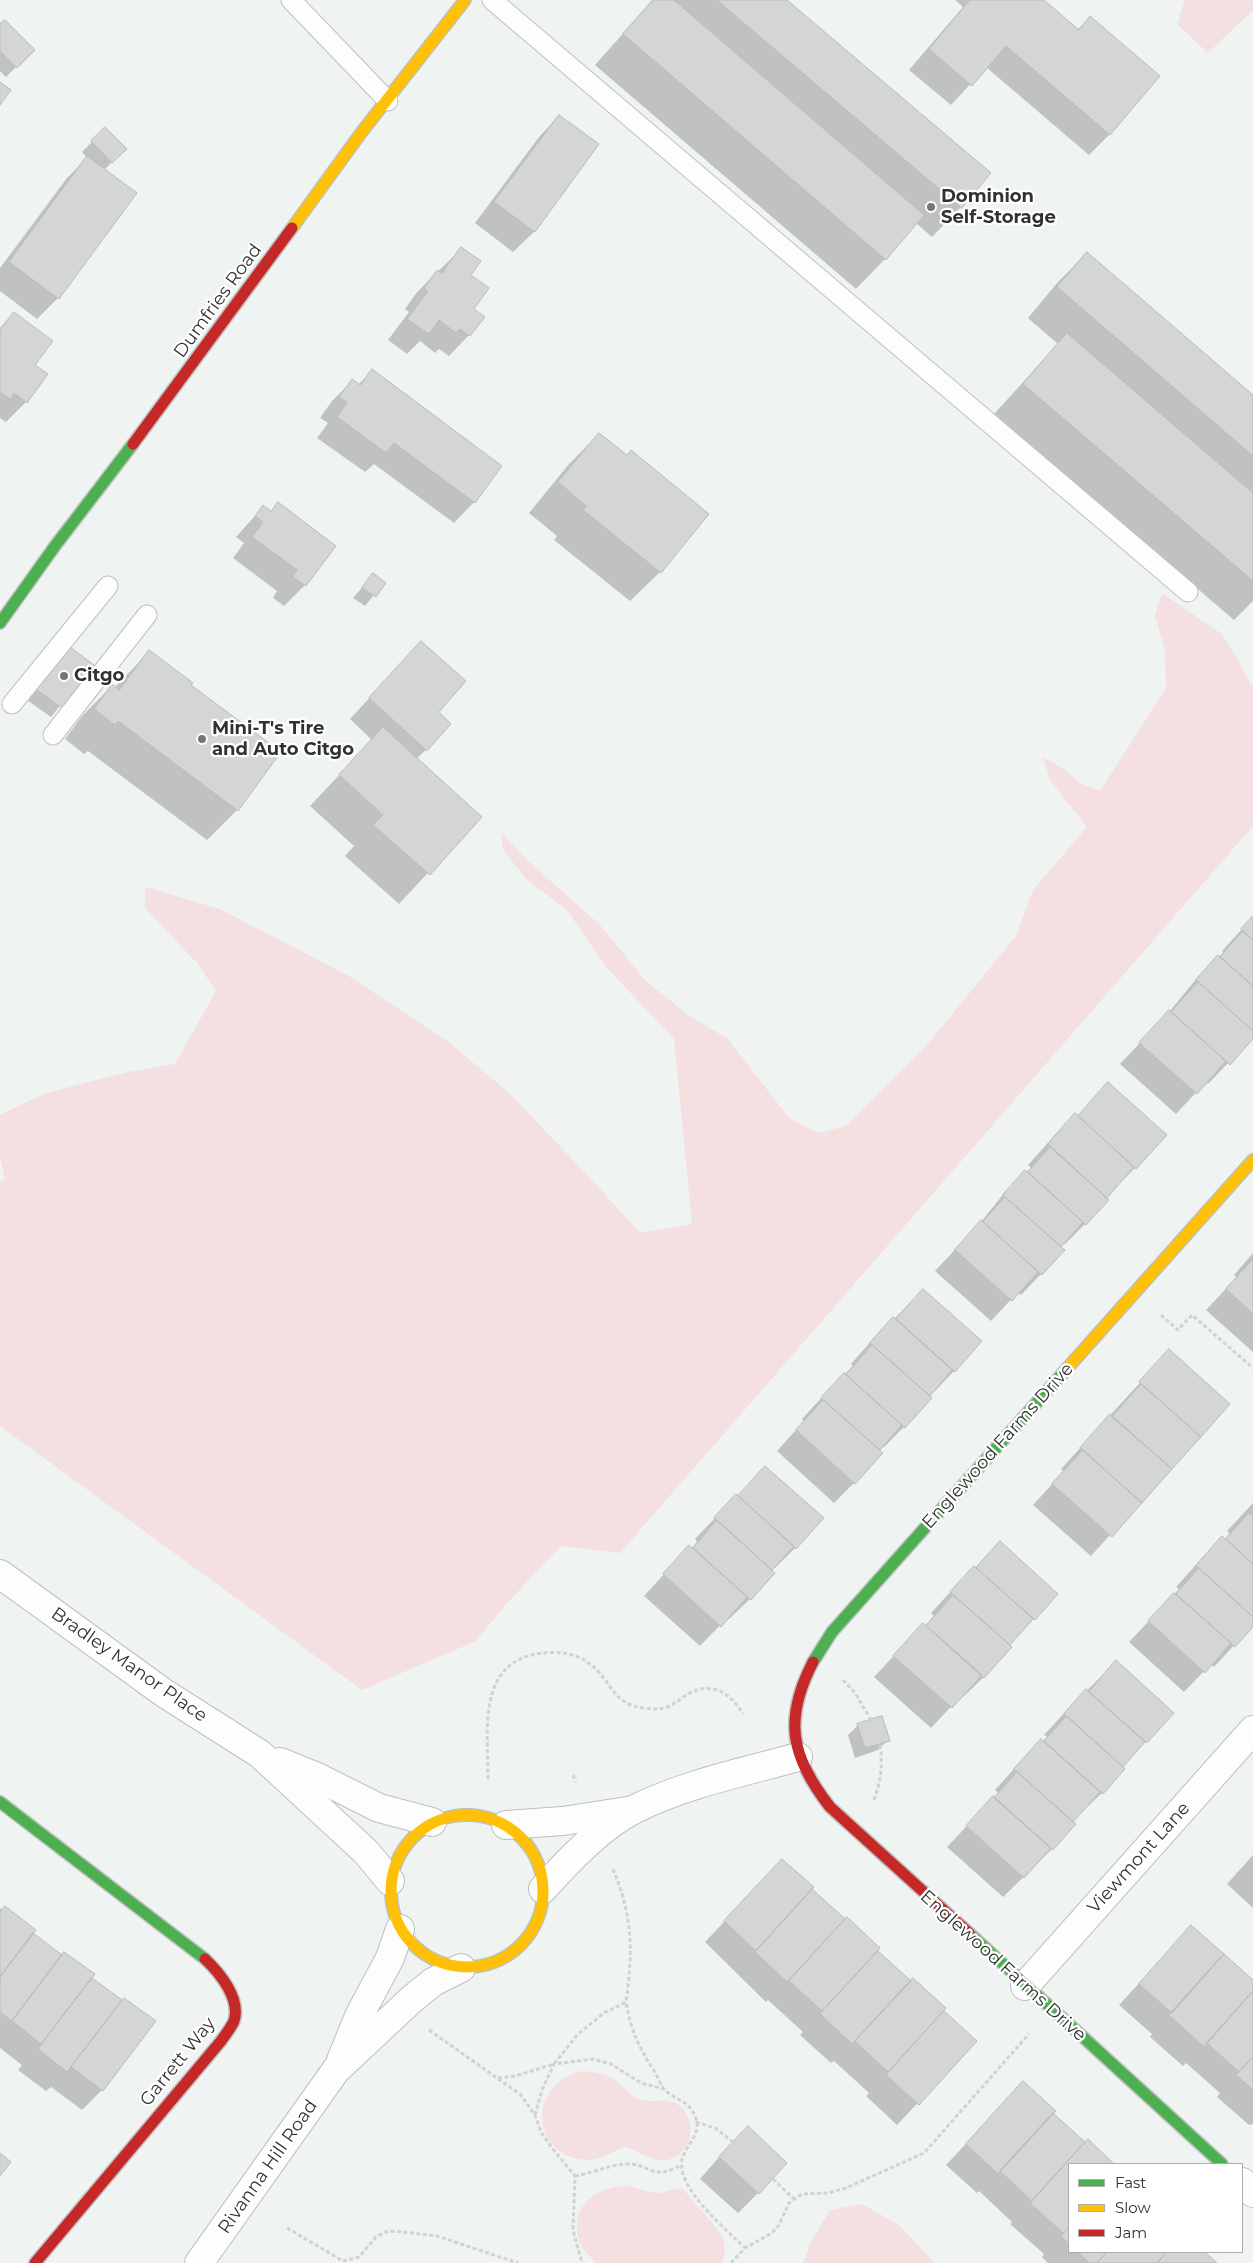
<!DOCTYPE html>
<html>
<head>
<meta charset="utf-8">
<style>
	body { margin:0 }
	#map { position:relative; width:1253px; height:2263px; overflow:hidden; background:#eff3f1; font-family:Montserrat,sans-serif }
	canvas { display:block }
	.legend { position:absolute; left:1068px; top:2163px; width:175px; height:90px; box-sizing:border-box; background:#fff; border:1px solid #acadad; margin:0; padding:6px 9px; list-style:none; font-size:15px; color:#303231 }
	.legend li { display:flex; align-items:center; gap:10px; height:25px }
	.legend b { width:25px; border:1px solid #acadad }
</style>
</head>
<body>
<div id="map">
<canvas width="1253" height="2263"></canvas>
<ul class="legend">
<li><b style="height:6px;background:#4caf50"></b>Fast</li>
<li><b style="height:6px;background:#ffc107"></b>Slow</li>
<li><b style="height:6px;background:#c62828"></b>Jam</li>
</ul>
</div>
<script>
const c = document.querySelector('canvas').getContext('2d');
c.lineJoin = 'round';
function paint(path, color) { c.fillStyle = color; c.fill(path, 'evenodd'); }
function strokePath(path, color, width, dash) { c.strokeStyle = color; c.lineWidth = width; c.lineCap = dash ? 'butt' : 'round'; c.setLineDash(dash || []); c.stroke(path); }
function label(font, color, halo, rows, align = 'center') {
  c.font = font + ' Montserrat,sans-serif'; c.lineWidth = 4.5; c.setLineDash([]); c.textBaseline = 'middle'; c.strokeStyle = halo; c.fillStyle = color; for (const [text, x, y, turn = 0] of rows) {
    c.save(); c.translate(x, y); c.rotate((+turn || 0) * Math.PI / 180); c.textAlign = isNaN(turn) ? turn : align; if (halo) c.strokeText(text, 0, 0); c.fillText(text, 0, 0); c.restore();
  }
}
paint(new Path2D(`
	M1185,0H1253V10L1208,53L1177,24Z
	M1162,593L1222,634L1235,655L1253,688V826L620,1553L561,1546L508,1602L476,1641L362,1690L0,1426V1183L5,1178L0,1157V1115L43,1094L128,1072L175,1064L216,991L197,963L145,908V887L220,909L349,976L450,1043L510,1094L592,1180L640,1233L692,1224L674,1039L607,968L567,910L527,880L503,850L502,833L528,861L599,924L646,981L688,1015L728,1039L789,1118L818,1133L846,1126L927,1045L1016,936L1033,890L1087,827L1050,780L1043,757L1065,770L1080,783L1100,791L1166,688L1165,651L1155,615Z
	M582,2071C593,2072 603,2073 612,2078C623,2084 630,2098 643,2100C656,2103 668,2097 680,2106C699,2122 691,2156 666,2160C652,2161 639,2152 626,2147C613,2150 604,2159 590,2160C535,2161 521,2087 582,2071Z
	M627,2186C637,2187 646,2192 656,2193C666,2194 674,2186 684,2190L723,2236L725,2250L722,2263H596C592,2258 586,2253 583,2248C564,2213 592,2186 627,2186Z
	M862,2204L899,2225L935,2263H803L811,2242L830,2210Z`), '#f4e0e0');
paint(new Path2D(`
	M653,0H785L961,207L932,237L916,223L885,259L856,289L595,65Z
	M1042,0L1077,30L1090,18L1159,76L1109,135L1089,155L986,67L951,105L909,70L963,7L955,0Z
	M0,26L33,50L6,77L0,71Z
	M559,116L598,144L534,232L513,252L475,223L539,137Z
	M105,129L125,149L104,170L135,194L58,298L37,319L0,291V268L67,178L87,158L82,152Z
	M461,249L469,275V335L449,356L439,349L435,353L420,341L407,354L388,340L409,312L405,309L417,292Z
	M1087,253L1253,397V601L1234,620L994,414L1058,344L1028,318L1057,283Z
	M14,313L33,365L26,402L6,422L0,418V328Z
	M372,371L474,502L454,523L374,464L365,472L317,438L328,423L320,418L332,401L352,381L358,385Z
	M599,434L660,572L630,601L554,540L557,536L529,513L569,464Z
	M263,507L334,546L305,585L284,606L273,598L277,591L233,558L244,543L236,537Z
	M373,575L384,583L365,606L353,598Z
	M421,642L437,712L426,750L416,759L480,817L399,904L345,856L354,846L310,806L372,740L350,719Z
	M149,652L190,685L237,810L207,840L88,751L84,754L65,739L82,716L112,686L114,688Z
	M56,656L92,665L51,717L24,698Z
	M1253,917V1037L1208,1084L1206,1082L1176,1114L1120,1064L1169,1012L1198,977L1219,958L1224,952L1222,951Z
	M1108,1084L1135,1168L1115,1188L1085,1224L1065,1244L1063,1243L1041,1274L1021,1295L1018,1292L991,1321L935,1271L981,1222L1005,1192L1031,1168L1028,1165L1054,1136L1075,1115L1077,1117Z
	M1253,1253V1352L1206,1310L1237,1277L1234,1275Z
	M923,1291L980,1342L954,1371L934,1392L932,1391L904,1427L884,1447L882,1446L854,1483L834,1503L777,1451L804,1421L802,1419L824,1395L853,1366L851,1364L873,1339Z
	M1169,1351L1228,1404L1091,1556L1033,1505L1064,1471L1061,1469Z
	M736,1496L795,1548L775,1568L774,1566L771,1570L773,1573L750,1599L729,1619L727,1618L700,1646L644,1596L689,1547L691,1549L697,1542L695,1539Z
	M1253,1503V1625L1214,1667L1211,1664L1184,1692L1129,1642L1179,1589L1176,1587L1202,1558L1222,1538L1224,1540L1230,1534L1227,1531Z
	M1000,1543L1057,1594L1008,1646L984,1677L963,1697L962,1695L931,1728L874,1677L923,1624L925,1626L934,1616L931,1613L954,1588Z
	M1116,1662L1173,1713L1121,1767L1124,1769L1102,1793L1071,1822L1074,1824L1052,1849L1003,1897L947,1847L998,1793L995,1790L1021,1761L1041,1741L1043,1742L1048,1737L1044,1735L1066,1711Z
	M858,1725L888,1740L878,1750L855,1758L848,1735Z
	M1253,1855V1908L1227,1884Z
	M782,1860L810,1889L879,1948L876,1951L975,2042L897,2125L866,2096L869,2093L834,2061L831,2063L800,2035L803,2032L768,2000L766,2002L705,1942Z
	M0,1908L122,2002L102,2090L82,2110L51,2087L46,2091L18,2070L22,2065L0,2048Z
	M1191,1927L1253,1982V2124L1249,2125L1217,2097L1220,2093L1186,2063L1183,2066L1150,2037L1152,2034L1119,2005Z
	M1023,2083L1052,2113L1085,2144L1088,2141L1113,2164H1069V2252H1203L1215,2263H1048L1042,2257L1044,2254L1010,2224L1012,2222L979,2191L977,2193L946,2165Z
	M727,2148L758,2193L738,2213L700,2179Z`), '#0003');
const building = new Path2D(`
	M653,0H674L924,215L886,260L623,34Z
	M717,0H787L991,173L962,208Z
	M970,0H1044L1079,30L1090,16L1160,76L1110,135L1006,46L972,86L929,49Z
	M5,20L35,50L17,68L0,51V24Z
	M0,82L11,90L0,105Z
	M559,115L599,144L535,232L494,202Z
	M105,127L127,149L112,163L91,141Z
	M87,156L137,193L59,299L9,262Z
	M461,247L481,261L471,275L489,288L474,309L485,317L470,336L460,329L456,333L439,320L429,334L407,319L428,291L424,288L437,270L442,273Z
	M1087,252L1253,395V456L1057,287Z
	M14,312L53,341L35,365L48,374L27,403L14,393L10,399L0,392V330Z
	M1067,333L1253,493V581L1023,384Z
	M372,369L502,466L475,503L394,443L386,453L337,417L347,402L339,397L352,379L360,385Z
	M599,433L627,455L631,450L709,514L661,573L583,510L586,506L558,482Z
	M278,502L336,546L306,586L293,577L297,570L252,537L263,522L255,516L263,505L271,511Z
	M373,573L386,583L376,597L362,588Z
	M421,641L466,681L439,712L451,724L427,751L369,698Z
	M66,644L94,665L62,708L33,687Z
	M149,650L193,683L191,685L281,752L238,811L118,721L115,725L94,709L112,684L119,690Z
	M383,727L482,817L430,875L373,825L383,815L339,775Z
	M1253,916V940L1241,929Z
	M1243,931L1253,940V986L1220,957Z
	M1218,955L1253,986V1031L1196,980Z
	M1198,982L1253,1031V1039L1230,1065L1171,1012Z
	M1169,1010L1226,1061L1197,1094L1139,1043Z
	M1108,1082L1167,1135L1136,1169L1078,1116Z
	M1075,1113L1134,1167L1107,1198L1048,1144Z
	M1050,1147L1109,1200L1086,1225L1028,1172Z
	M1025,1170L1083,1222L1061,1247L1003,1195Z
	M1005,1197L1065,1250L1042,1275L983,1222Z
	M981,1220L1038,1272L1012,1301L955,1250Z
	M1253,1259V1314L1226,1289Z
	M923,1289L982,1341L955,1372L896,1319Z
	M893,1317L952,1370L930,1396L870,1343Z
	M872,1345L932,1398L905,1428L846,1375Z
	M1169,1349L1230,1404L1201,1437L1139,1382Z
	M844,1373L902,1425L880,1450L821,1398Z
	M1141,1384L1201,1437L1172,1469L1112,1417Z
	M823,1400L883,1453L855,1484L796,1430Z
	M1110,1414L1172,1469L1142,1503L1080,1448Z
	M1083,1450L1142,1503L1112,1537L1052,1484Z
	M765,1466L824,1518L796,1549L738,1496Z
	M736,1494L794,1546L772,1570L714,1518Z
	M1249,1513L1253,1516V1564L1226,1539Z
	M717,1520L775,1573L751,1600L693,1548Z
	M1222,1536L1253,1564V1617L1196,1566Z
	M1000,1541L1058,1594L1035,1620L976,1568Z
	M689,1545L747,1597L721,1627L663,1574Z
	M974,1566L1033,1619L1010,1645L950,1592Z
	M1199,1568L1253,1617V1627L1235,1647L1176,1594Z
	M1174,1593L1231,1643L1205,1673L1148,1621Z
	M953,1595L1012,1647L984,1678L926,1626Z
	M923,1623L982,1675L952,1708L893,1656Z
	M1116,1660L1174,1713L1147,1743L1089,1692Z
	M1086,1689L1145,1742L1123,1767L1064,1714Z
	M882,1716L890,1741L865,1748L857,1724Z
	M1067,1716L1125,1769L1103,1794L1044,1741Z
	M1041,1739L1100,1792L1073,1822L1014,1769Z
	M1017,1772L1076,1824L1053,1850L994,1798Z
	M993,1796L1051,1848L1024,1878L966,1826Z
	M782,1859L814,1887L756,1951L724,1921Z
	M812,1889L845,1919L787,1982L755,1952Z
	M5,1906L36,1930L0,1977V1912Z
	M847,1917L880,1948L822,2011L789,1981Z
	M1191,1925L1224,1954L1172,2013L1139,1984Z
	M33,1933L62,1955L12,2021L0,2012V1977Z
	M878,1951L911,1981L852,2044L820,2014Z
	M64,1952L95,1974L41,2044L12,2021Z
	M1224,1954L1253,1980V1991L1204,2047L1169,2015Z
	M92,1978L122,2000L67,2072L38,2049Z
	M913,1978L946,2008L888,2072L855,2041Z
	M1253,1991V2057L1239,2072L1207,2043Z
	M124,1998L156,2021L103,2091L71,2067Z
	M944,2011L977,2041L919,2105L886,2075Z
	M1253,2057V2090L1236,2075Z
	M1023,2081L1056,2111L998,2174L966,2144Z
	M1053,2113L1085,2142L1032,2201L1000,2171Z
	M748,2126L787,2163L759,2194L719,2157Z
	M1088,2139L1114,2164H1069V2227L1063,2233L1030,2203Z
	M0,2153L11,2162L0,2176Z
	M1069,2227V2244L1061,2236Z
	M1078,2252H1107L1097,2263H1090Z
	M1107,2252H1167L1157,2263H1097Z
	M1167,2252H1205L1217,2263H1157Z`);
paint(building, '#d4d6d4');
strokePath(building, '#b9bbba', 1);
const lane = new Path2D(`
	M291,0L388,101
	M492,0L1188,592
	M12,704L108,586
	M53,735L147,615`);
const street = new Path2D(`
	M0,1574L164,1693L260,1754L366,1852L390,1881
	M280,1762L317,1777L379,1808L432,1822
	M506,1825L563,1821L627,1811
	M543,1889C568,1861 601,1826 635,1809C685,1784 744,1772 798,1757
	M1025,1986L1253,1730
	M341,2060L360,2014L390,1958L400,1929
	M1242,2182L1253,2193
	M199,2263L336,2070L412,1999L433,1982L461,1968`);
const fast = new Path2D(`
	M0,623L55,546L133,444
	M813,1662L832,1632L1063,1373
	M0,1802L205,1959
	M969,1933L1222,2164`);
const slow = new Path2D(`
	M292,228L361,133L465,0
	M1063,1373L1253,1160
	M391 1891a76 76 0 1 1 152 0a76 76 0 1 1-152 0Z`);
const jam = new Path2D(`
	M133,444L292,228
	M813,1662C783,1720 791,1757 830,1807L969,1933
	M35,2263L221,2041C225,2035 231,2028 234,2021C241,1999 220,1973 205,1959`);
strokePath(lane, '#bec0bf', 21);
strokePath(street, '#bec0bf', 30);
strokePath(fast, '#bec0bf', 14);
strokePath(slow, '#bec0bf', 14);
strokePath(jam, '#bec0bf', 14);
strokePath(new Path2D(`
	M1161,1315L1178,1330L1192,1315L1253,1368
	M843,1680L855,1693L871,1720
	M573,1775L576,1782
	M488,1779C488,1730 476,1660 543,1653C559,1651 578,1654 590,1664C611,1680 613,1705 644,1708C652,1709 660,1710 667,1707C675,1704 682,1697 690,1693C713,1681 731,1694 743,1714
	M874,1800C881,1781 883,1764 880,1744
	M613,1869C633,1916 633,1952 626,2002
	M429,2030L521,2095L535,2115L541,2132L552,2148L575,2176L573,2230L582,2263
	M498,2078L515,2076L554,2064L578,2034L604,2013L626,2002C631,2031 639,2048 655,2072C658,2077 660,2084 664,2089C674,2100 688,2099 695,2116C702,2132 690,2141 684,2154C669,2183 727,2230 745,2248
	M535,2115L542,2090L554,2064L593,2059L611,2064L641,2083L664,2089
	M696,2122L715,2128L733,2142
	M575,2176C592,2173 609,2165 625,2164C648,2162 652,2182 681,2165
	M773,2179L794,2199
	M287,2228L343,2261L359,2257L376,2237L385,2232L395,2231L437,2236L518,2263
	M731,2263L745,2248L772,2233L779,2225L789,2203L802,2194L828,2193L846,2188L924,2153L1029,2034`), '#d1d2d2', 3, [4, 2.5]);
strokePath(lane, '#fdfdfd', 19);
strokePath(street, '#fdfdfd', 28);
strokePath(fast, '#4caf50', 11);
strokePath(slow, '#ffc107', 11);
strokePath(jam, '#c62828', 11);
for (const [x, y, r, color] of [
	[931,207,5,"#737674"],
	[64,676,5,"#737674"],
	[202,739,5,"#737674"]
]) { const dot = new Path2D(); dot.arc(x, y, r, 0, 2 * Math.PI); c.fillStyle = color; c.fill(dot); strokePath(dot, '#fff', 2); }
label('bold 18px', '#303231', '#fff', [
	["Dominion",941,197],
	["Self-Storage",941,218],
	["Citgo",74,676],
	["Mini-T's Tire",212,729],
	["and Auto Citgo",212,750]
], 'left');
label('18px', '#303231', '#fff', [
	["Dumfries Road",218,301,-54],
	["Englewood Farms Drive",998,1446,-48],
	["Bradley Manor Place",129,1665,35],
	["Viewmont Lane",1139,1858,-48],
	["Englewood Farms Drive",1003,1966,42],
	["Garrett Way",178,2062,-51],
	["Rivanna Hill Road",268,2167,-55]
]);
</script>
</body>
</html>
